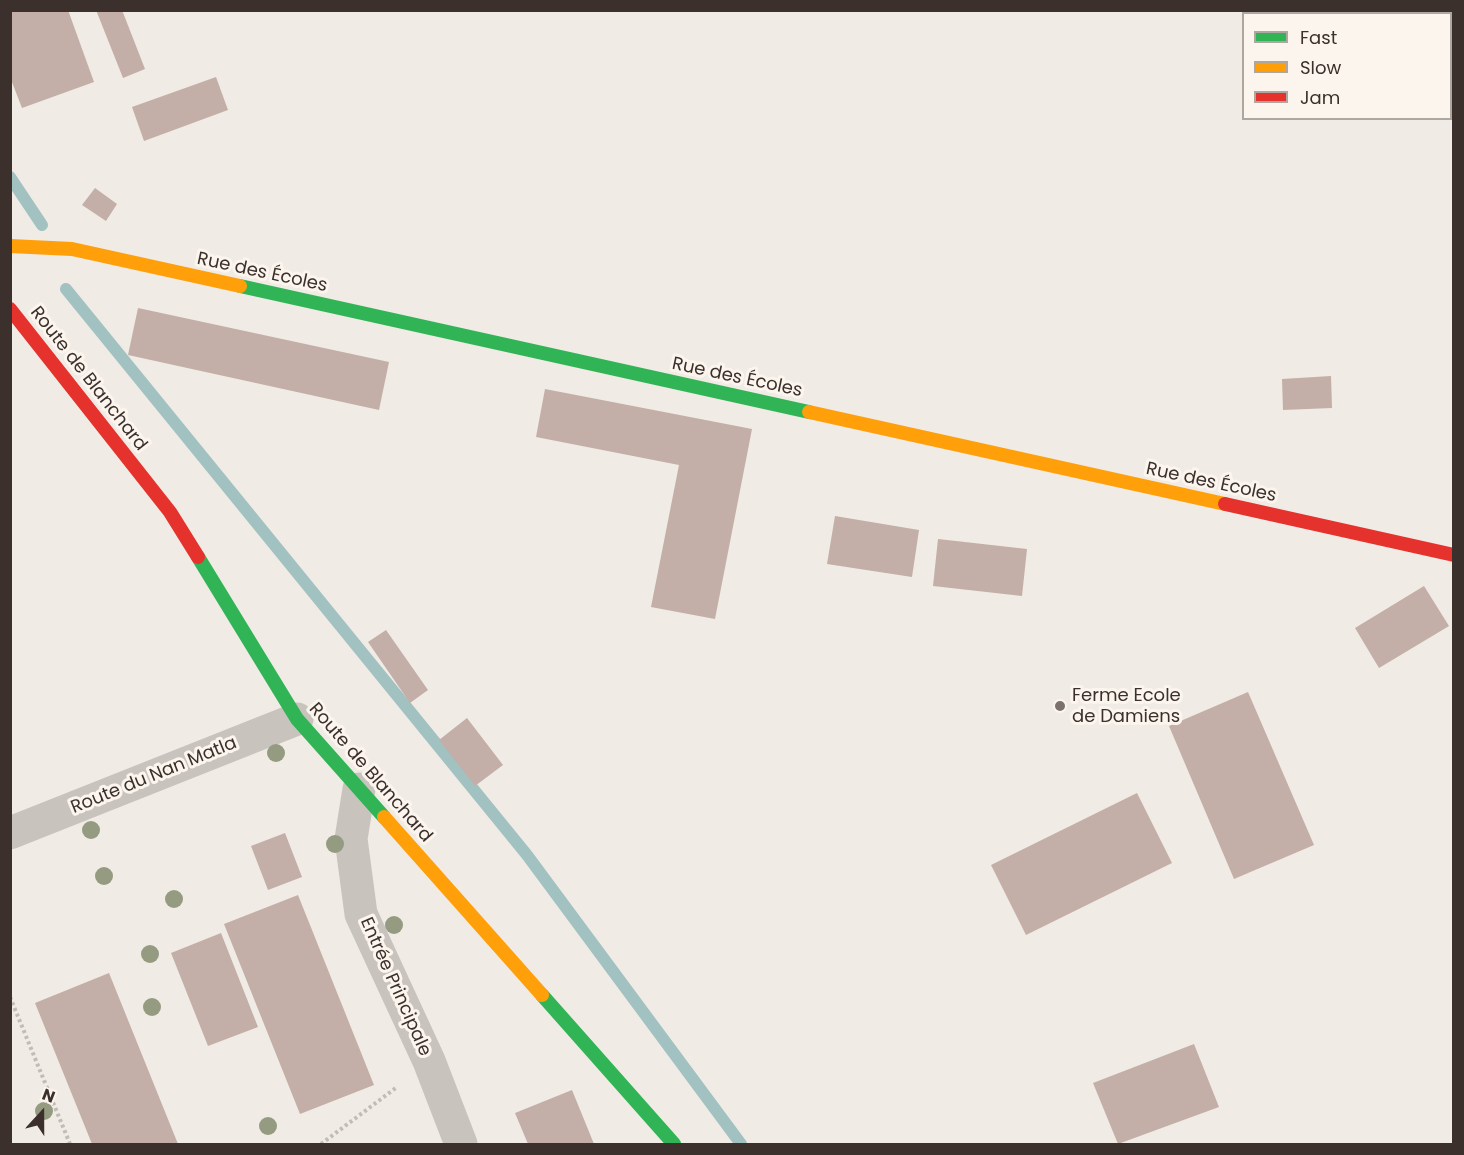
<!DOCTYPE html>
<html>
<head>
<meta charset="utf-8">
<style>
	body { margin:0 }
	#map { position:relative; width:1464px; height:1155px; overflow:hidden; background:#f0ebe5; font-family:Poppins,sans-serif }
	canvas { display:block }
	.frame { position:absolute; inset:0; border:12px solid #3b302b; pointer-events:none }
	.legend { position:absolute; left:1242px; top:12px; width:210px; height:108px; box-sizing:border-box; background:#fbf5ee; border:2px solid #aea6a0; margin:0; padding:8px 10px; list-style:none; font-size:18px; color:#3b302b }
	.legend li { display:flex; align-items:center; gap:12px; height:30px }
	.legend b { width:30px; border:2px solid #aea6a0 }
	.north { position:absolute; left:12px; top:1083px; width:60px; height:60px; -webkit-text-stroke:4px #fbf5ee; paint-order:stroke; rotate:21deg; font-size:16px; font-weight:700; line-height:24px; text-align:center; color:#3b302b }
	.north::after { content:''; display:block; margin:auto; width:21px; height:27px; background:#3b302b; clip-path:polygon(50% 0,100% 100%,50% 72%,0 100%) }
</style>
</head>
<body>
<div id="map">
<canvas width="1464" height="1155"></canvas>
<div class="frame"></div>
<ul class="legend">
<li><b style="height:8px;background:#30b455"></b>Fast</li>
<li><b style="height:8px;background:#ff9f0a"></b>Slow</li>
<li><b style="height:8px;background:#e5322d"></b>Jam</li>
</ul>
<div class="north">N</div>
</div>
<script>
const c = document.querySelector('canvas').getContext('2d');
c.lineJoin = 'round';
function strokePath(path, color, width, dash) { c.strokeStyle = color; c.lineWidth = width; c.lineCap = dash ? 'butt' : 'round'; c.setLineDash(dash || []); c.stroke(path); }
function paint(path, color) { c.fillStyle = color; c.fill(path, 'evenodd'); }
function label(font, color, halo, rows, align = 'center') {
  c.font = font + ' Poppins,sans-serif'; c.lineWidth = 6; c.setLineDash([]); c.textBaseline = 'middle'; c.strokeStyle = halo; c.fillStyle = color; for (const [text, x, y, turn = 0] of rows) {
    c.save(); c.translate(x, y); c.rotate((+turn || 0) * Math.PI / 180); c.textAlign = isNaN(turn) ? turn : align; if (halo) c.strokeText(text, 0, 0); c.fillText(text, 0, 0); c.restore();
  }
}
strokePath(new Path2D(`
	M10,177L42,225
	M66,289L527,855L741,1144`), '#a1c2c1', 12);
paint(new Path2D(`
	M10,10H68L94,82L22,108L10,77Z
	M96,10H122L145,69L123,78Z
	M216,77L228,110L144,141L132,107Z
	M95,188L117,204L106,221L82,205Z
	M138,308L389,362L379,410L128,355Z
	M1331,376L1332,408L1283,410L1282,379Z
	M545,389L752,429L715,619L651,607L679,465L536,437Z
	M835,516L919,530L912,577L827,564Z
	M938,539L1027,549L1022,596L933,586Z
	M1424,586L1449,626L1379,668L1355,628Z
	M386,630L428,690L410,703L368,642Z
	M1248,692L1314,845L1234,879L1169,726Z
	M467,718L503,765L475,786L439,740Z
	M1137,793L1172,863L1026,935L991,865Z
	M285,833L302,877L268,890L251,846Z
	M298,895L374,1085L300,1114L224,924Z
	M221,933L258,1027L208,1046L171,953Z
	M109,973L178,1144H92L35,1003Z
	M1194,1044L1219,1107L1118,1144L1093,1083Z
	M572,1090L594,1144H528L515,1113Z`), '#c3afa7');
strokePath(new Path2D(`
	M10,997L70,1144
	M321,1144L397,1087`), '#c2bbb6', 4, [3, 3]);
strokePath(new Path2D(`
	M359,789L351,839L361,914L429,1061L461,1144
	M10,833L297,719`), '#c9c3be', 33);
strokePath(new Path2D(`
	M240,286L809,412
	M198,557L297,719L384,817
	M542,995L674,1144`), '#30b455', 14);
strokePath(new Path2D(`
	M10,246L72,249L240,286
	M809,412L1225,504
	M384,817L542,995`), '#ff9f0a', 14);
strokePath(new Path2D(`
	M10,309L170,512L198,557
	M1225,504L1454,555`), '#e5322d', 14);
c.fillStyle = '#959b80';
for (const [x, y] of [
	[276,753],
	[91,830],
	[335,844],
	[104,876],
	[174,899],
	[394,925],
	[150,954],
	[152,1007],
	[44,1111],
	[268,1126]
]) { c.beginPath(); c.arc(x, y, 9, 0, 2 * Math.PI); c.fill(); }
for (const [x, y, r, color] of [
	[1060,706,6,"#7a716c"]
]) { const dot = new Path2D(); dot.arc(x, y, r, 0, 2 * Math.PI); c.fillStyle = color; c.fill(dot); strokePath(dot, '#fbf5ee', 2); }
label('18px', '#3b302b', '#fbf5ee', [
	["Rue des Écoles",262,273,12],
	["Rue des Écoles",737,378,12],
	["Route de Blanchard",88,379,52],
	["Rue des Écoles",1211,483,12],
	["Route de Blanchard",370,773,49],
	["Route du Nan Matla",154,776,-22],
	["Entrée Principale",395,987,66]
]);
label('18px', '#3b302b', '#fbf5ee', [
	["Ferme Ecole",1072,696],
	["de Damiens",1072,717]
], 'left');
</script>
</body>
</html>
